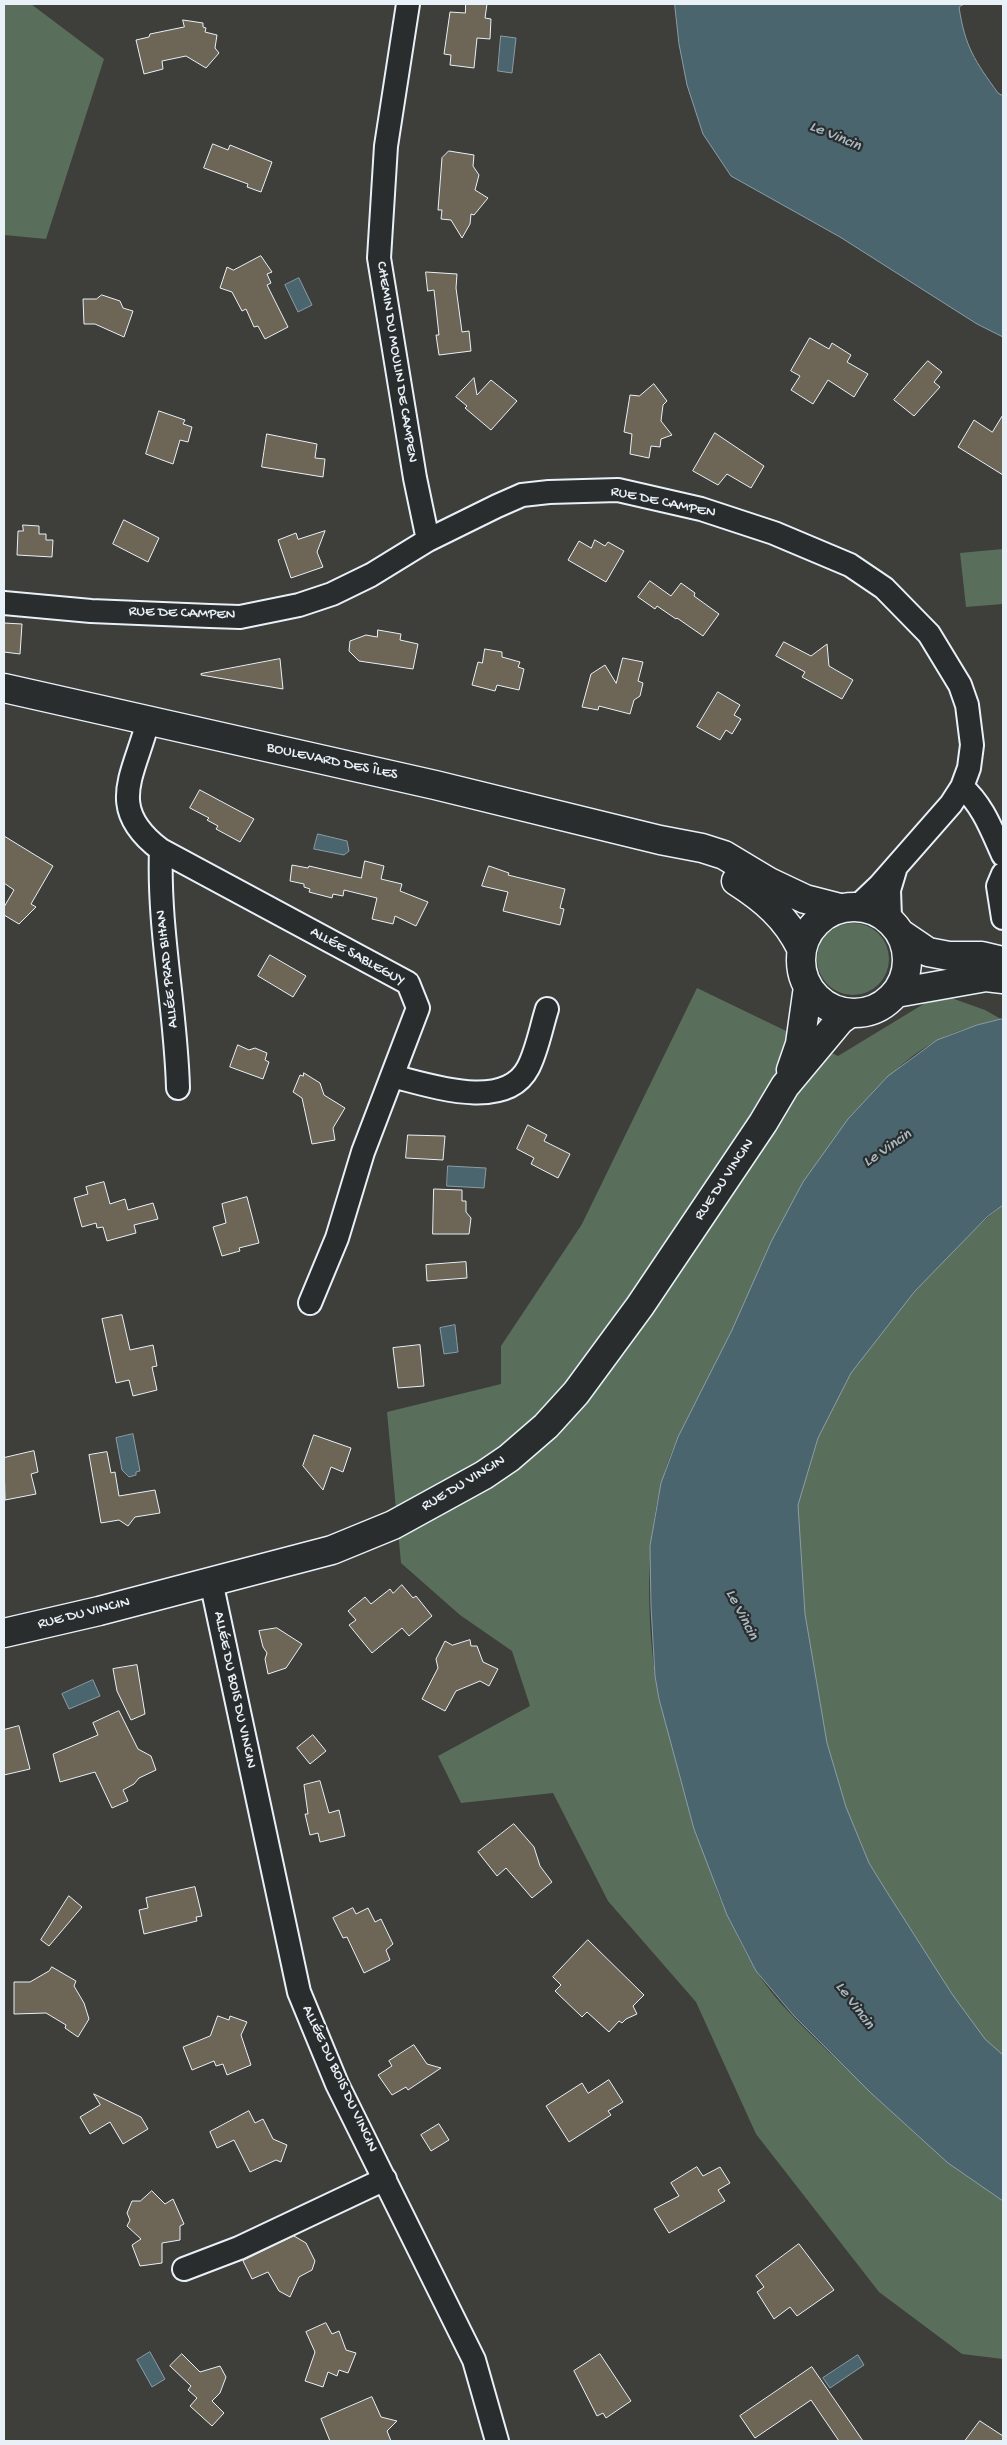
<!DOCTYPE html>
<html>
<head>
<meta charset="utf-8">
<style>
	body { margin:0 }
	#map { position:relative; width:1007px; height:2445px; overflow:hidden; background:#3e3e3a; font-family:"Gochi Hand",sans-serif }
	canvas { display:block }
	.frame { position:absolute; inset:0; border:5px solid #e8f1f8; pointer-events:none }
</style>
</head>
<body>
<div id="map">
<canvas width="1007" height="2445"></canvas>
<div class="frame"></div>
</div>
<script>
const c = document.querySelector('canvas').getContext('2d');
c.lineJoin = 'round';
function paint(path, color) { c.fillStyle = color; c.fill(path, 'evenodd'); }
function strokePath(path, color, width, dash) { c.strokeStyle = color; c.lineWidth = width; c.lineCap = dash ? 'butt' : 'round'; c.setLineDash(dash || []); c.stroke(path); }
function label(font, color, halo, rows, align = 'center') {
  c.font = font + ' "Gochi Hand",sans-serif'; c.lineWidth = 4.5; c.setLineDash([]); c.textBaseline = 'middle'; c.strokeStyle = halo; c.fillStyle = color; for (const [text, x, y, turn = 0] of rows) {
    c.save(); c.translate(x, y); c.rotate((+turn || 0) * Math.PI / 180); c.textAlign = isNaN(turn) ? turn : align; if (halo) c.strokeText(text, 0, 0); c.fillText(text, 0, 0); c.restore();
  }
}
paint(new Path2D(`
	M4,4H31L104,59L46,239L4,235Z
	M1003,549V604L966,607L960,553Z
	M817 959a36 36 0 1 1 72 0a36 36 0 1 1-72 0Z
	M697,988L838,1056L940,994L985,1010L1001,1019C980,1024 957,1030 938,1040C904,1057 874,1091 848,1119L950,1235L874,1343C911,1293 954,1244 1003,1205V2359L962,2354L879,2292L756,2134L696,2002L608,1901L553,1793L461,1803L438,1756L530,1706L512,1651L460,1615L401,1563L387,1412L501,1384V1346L582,1224ZM679,1436L857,2079C825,2047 778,2007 755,1969C741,1945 729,1919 718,1894L659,1699C645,1621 642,1508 679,1436Z`), '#5a6f5b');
const water = new Path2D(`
	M675,4H964L959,7C965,47 975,61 998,93L1003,96V337L977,324L840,237L731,176L703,134L687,85L679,44Z
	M501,36L516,38L512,73L498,71Z
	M299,278L312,305L298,312L285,285Z
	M318,834L347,841L349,851L344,855L314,849Z
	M1003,1019V1205L987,1217L915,1291L851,1373L818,1438L798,1505L805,1614L827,1743L846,1807L869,1863L885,1889L952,1994L985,2039L1003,2055V2201L948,2163L871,2093L794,2016L756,1971L727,1915L694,1829L659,1699L655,1676L651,1607L650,1546L661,1483L678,1437L732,1330L771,1242L803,1182L848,1119L888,1076L937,1040L977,1025Z
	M448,1166L486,1168L484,1188L447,1186Z
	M455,1325L458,1352L444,1354L440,1328Z
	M133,1434L140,1471L136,1472V1475L129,1477L122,1470L116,1438Z
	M93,1680L100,1696L69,1709L62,1694Z
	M150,2352L165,2379L152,2387L137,2360Z
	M858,2355L864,2365L830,2388L823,2378Z`);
paint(water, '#4b656f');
strokePath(water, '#8a9da6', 1);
const building = new Path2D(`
	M466,4H487L485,18L491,19L490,39L477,38L474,68L450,65L451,55L444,54L450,12L465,13Z
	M183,20L203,23V27L206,28L205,32L217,35L215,48L219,53L206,68L186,56L162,61L163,69L144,74L136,40L149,37L150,34L184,27Z
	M213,144L228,150L230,145L272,162L261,192L247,187L248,184L204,168Z
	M449,151L474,155L473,166L479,175L475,190L488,198L474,215L471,214L470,224L462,238L451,220L441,219L442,210H438L442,158Z
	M261,256L272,272L267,274L271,283L267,285L288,327L265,339L258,326L254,327L246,309L242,311L232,292L220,288L227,267L233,270Z
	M426,272L457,274L456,288L462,332L469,331L471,351L439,355L436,335H439L434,290L428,291Z
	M102,295L120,301L123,308L133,311L124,337L95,324H84L83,299H96Z
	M810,338L829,349L832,343L851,355L847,362L868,374L854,397L828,380L813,404L791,390L800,376L791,371Z
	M928,361L942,372L934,382L940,387L914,416L894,400Z
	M474,378L477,395L491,380L517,401L491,430L465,408L467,406L456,397Z
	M654,384L667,401L663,405L661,421L672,435L661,439L660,447L651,446L649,458L630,454L632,434L624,432L630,395L639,396Z
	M159,411L185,420L183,424L192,427L188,442L180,440L173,464L146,454Z
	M1003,415V475L958,447L974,420L992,432Z
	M715,433L764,466L751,488L727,474L718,485L693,471Z
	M267,434L317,444L315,458L325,459L323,477L262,467Z
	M124,520L159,538L148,562L113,544Z
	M23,525L39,526V534H46V540H53L52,557L17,555L18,531H23Z
	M325,531L317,552L323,567L291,578L278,540L296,533L298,539Z
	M595,540L605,546L608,542L624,551L606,582L568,560L579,541L591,548Z
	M650,581L671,596L681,583L695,593L694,596L719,614L703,636L677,618L676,619L657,606L655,609L638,597Z
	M4,623L22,624L20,654L4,652Z
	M378,630L401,634L400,640L418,644L413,669L359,661L349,651L350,641L366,635L377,637Z
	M784,642L811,656L827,644L829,666L853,680L842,699L802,677L805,672L776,656Z
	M485,649L502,652V657L520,662L518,667L524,669L519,690L497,685L495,691L472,685L478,662L482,663Z
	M623,658L643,662L638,681L643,683L640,696L634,700L630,714L599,706L598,710L582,707L591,674L605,665L616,683Z
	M280,659L283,689L201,675V674Z
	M718,692L740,705L734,715L741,719L732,734L726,730L720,740L697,727Z
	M200,790L254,819L240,842L216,829L218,826L207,820L209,818L190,808Z
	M4,836L53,866L31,904L36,907L19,924L4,915V907L14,890L4,883Z
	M365,861L384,866L381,879L402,884L400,891L428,902L416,926L395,916L393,924L372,919L377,898L344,890L343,896L333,894L332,898L309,892L310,889L304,887V884L290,881L292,865L308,868L309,866L361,878Z
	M489,866L509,873L508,875L565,889L560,908L564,909L560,925L503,911L508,892L482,886Z
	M270,955L306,976L293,997L258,976Z
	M238,1045L249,1050L255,1048L267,1053L265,1060L269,1062L263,1079L230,1067Z
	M304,1073L320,1083L324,1095L345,1108L333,1128L335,1140L312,1144L302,1098L293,1092L300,1075L303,1076Z
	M528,1125L547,1135L544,1141L570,1154L558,1178L531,1164L534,1158L517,1149Z
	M408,1135L445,1136L443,1160L406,1158Z
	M104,1182L110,1204L125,1199L128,1210L153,1203L158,1219L134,1225L136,1233L107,1241L103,1227L97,1228L96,1223L82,1227L74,1198L88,1194L86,1187Z
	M434,1189L462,1190V1201H466V1212L471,1218L469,1234H433Z
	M247,1197L259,1243L239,1248L240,1251L222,1256L213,1227L226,1223L222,1204Z
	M466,1262L467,1278L427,1281L426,1265Z
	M122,1315L130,1350L153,1345L157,1366L152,1367L157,1390L133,1396L129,1380L116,1383L102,1319Z
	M420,1345L424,1386L398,1388L393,1348Z
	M314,1435L351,1448L343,1472L331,1467L323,1490L303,1466Z
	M34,1451L38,1472L31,1474L36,1494L5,1500L4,1458Z
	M107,1452L111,1473L115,1472L119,1496L155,1490L160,1513L135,1517L128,1526L119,1520L101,1523L89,1455Z
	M402,1585L413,1598L416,1596L432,1616L409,1636L402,1628L372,1653L349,1625L356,1620L348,1611L365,1597L371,1604L390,1589L393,1593Z
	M277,1628L302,1644L286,1668L268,1674L265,1659L267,1653L263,1647L259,1631Z
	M470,1640L471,1646H477L483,1662L498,1669L489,1686L480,1681L456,1691L445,1711L422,1699L438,1668L436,1659L445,1641L452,1645Z
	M137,1665L145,1714L131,1720L117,1691L113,1669Z
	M119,1711L138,1749L151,1756L156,1770L139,1778L134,1784L123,1790L128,1801L112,1808L95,1772L60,1782L53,1754L98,1735L93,1723Z
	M19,1726L30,1769L4,1775V1730Z
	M313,1735L326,1751L310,1764L297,1748Z
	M320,1781L329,1813L339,1810L345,1836L320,1842L318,1833L310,1835L305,1814H308L304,1785Z
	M514,1824L534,1847L540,1866L552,1882L532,1898L506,1868L497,1876L478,1852Z
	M195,1887L202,1916L196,1917L197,1921L144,1934L139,1910L148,1908L146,1898Z
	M69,1896L82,1907L49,1946L41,1940Z
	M353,1908L356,1914L368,1908L375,1922L381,1919L393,1944L386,1950L390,1960L364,1973L347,1937L343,1938L333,1918Z
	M588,1940L644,1995L633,2006L637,2014L626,2019L622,2023L619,2021L609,2032L587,2012L582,2017L555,1991L561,1985L553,1977Z
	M52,1967L76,1981L74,1986L84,2003L89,2019L78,2037L65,2028L66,2025L46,2013L14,2014V1982H30L49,1971Z
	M218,2016L229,2020L230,2016L247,2022L241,2035L251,2065L227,2075L223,2064L216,2066L214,2061L192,2070L183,2047L210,2036Z
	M414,2045L427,2064L441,2068L408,2090L406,2087L392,2095L378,2075L392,2066L389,2061Z
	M609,2080L623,2102L608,2111L611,2115L569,2142L546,2106L582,2083L588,2093Z
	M94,2094L141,2117L148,2129L123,2144L110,2122L90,2134L80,2117L100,2105Z
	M249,2111L255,2123L263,2119L273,2139L287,2145L281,2162L276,2160L250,2172L234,2140L217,2148L210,2132Z
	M439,2124L449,2140L431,2151L421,2135Z
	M697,2167L703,2176L720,2167L730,2183L718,2190L725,2201L669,2233L654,2209L679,2196L671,2183Z
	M152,2191L165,2204L173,2199L184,2224L180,2226V2240L162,2243V2263L140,2266L132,2245L141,2239L127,2226L130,2220L127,2213L132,2201H140Z
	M294,2236L306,2243L315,2261L312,2270L299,2277L290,2297L279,2291L268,2272L252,2279L243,2261Z
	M799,2244L834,2290L797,2316L790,2307L774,2319L757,2292L764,2287L756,2276Z
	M326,2323L332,2334L339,2331L346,2350L356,2353L348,2373L339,2370L337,2376L328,2372L323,2387L305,2381L315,2352L306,2332Z
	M182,2354L200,2372L220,2366L226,2377L220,2393L212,2401L224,2413L212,2426L190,2406L197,2398L188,2390L191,2386L170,2366Z
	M600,2354L631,2401L606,2418L603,2413L597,2416L574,2371Z
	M812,2367L863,2441H839L811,2400L755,2438L740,2416Z
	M372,2397L381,2417L397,2421L387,2431L391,2441H330L321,2419Z
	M980,2421L1003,2436V2441H965Z`);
paint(building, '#6d6555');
strokePath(building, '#e8f1f8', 1);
const minor = new Path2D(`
	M408,4L386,146L379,258L415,478L428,540
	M4,603L91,611L210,616L240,617L299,605L332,594L371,575L428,540L497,506L522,495L549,492L618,490L701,509L774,533L850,565L884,588L929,634L960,685L967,705L972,745L969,768L962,787L951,804L879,886L858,906
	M148,721C134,776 105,808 161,850L408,983L418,1008L363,1152L337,1238L310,1303
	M962,787C983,805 992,831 1003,855
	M161,850C158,929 176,1009 178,1088
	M1003,874L998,886L1003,918
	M890,918L889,890L895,870
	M392,1076C429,1085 505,1112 528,1068C537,1051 541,1028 547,1009
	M211,1581L299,1992L337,2084L474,2360L497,2441
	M184,2269L239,2248L385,2179`);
const major = new Path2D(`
	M4,688L435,785L660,840L702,848L724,855L769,882L805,899L840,908
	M736,881C764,899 786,917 801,948
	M801 960a53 53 0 1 1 106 0a53 53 0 1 1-106 0Z
	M900,933L928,952L949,956H982L1003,961
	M896,993L986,977L1003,979
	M791,1070L800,1044L808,987
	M4,1633L99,1611L332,1550L393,1525L484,1475L509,1458L546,1426L576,1393L640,1306L763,1123L785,1086L840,1020L850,1013`);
strokePath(minor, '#e8f1f8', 26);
strokePath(major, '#e8f1f8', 31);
strokePath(minor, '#2a2d2e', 22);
strokePath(major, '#2a2d2e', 28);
label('15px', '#e8f1f8', '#2a2d2e', [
	["CHEMIN DU MOULIN DE CAMPEN",396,362,81],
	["RUE DE CAMPEN",663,503,12],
	["RUE DE CAMPEN",182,614,2],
	["BOULEVARD DES ÎLES",332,762,12],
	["ALLÉE SABLEGUY",357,957,29],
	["ALLÉE PRAD BIHAN",168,969,-96],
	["RUE DU VINCIN",725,1180,-56],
	["RUE DU VINCIN",464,1484,-31],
	["RUE DU VINCIN",84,1614,-14],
	["ALLÉE DU BOIS DU VINCIN",234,1690,78],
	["ALLÉE DU BOIS DU VINCIN",339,2079,65]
]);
label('italic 16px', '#a9b9c1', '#2a2d2e', [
	["Le Vincin",835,137,23],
	["Le Vincin",888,1149,-34],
	["Le Vincin",741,1615,63],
	["Le Vincin",854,2006,53]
]);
</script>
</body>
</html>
